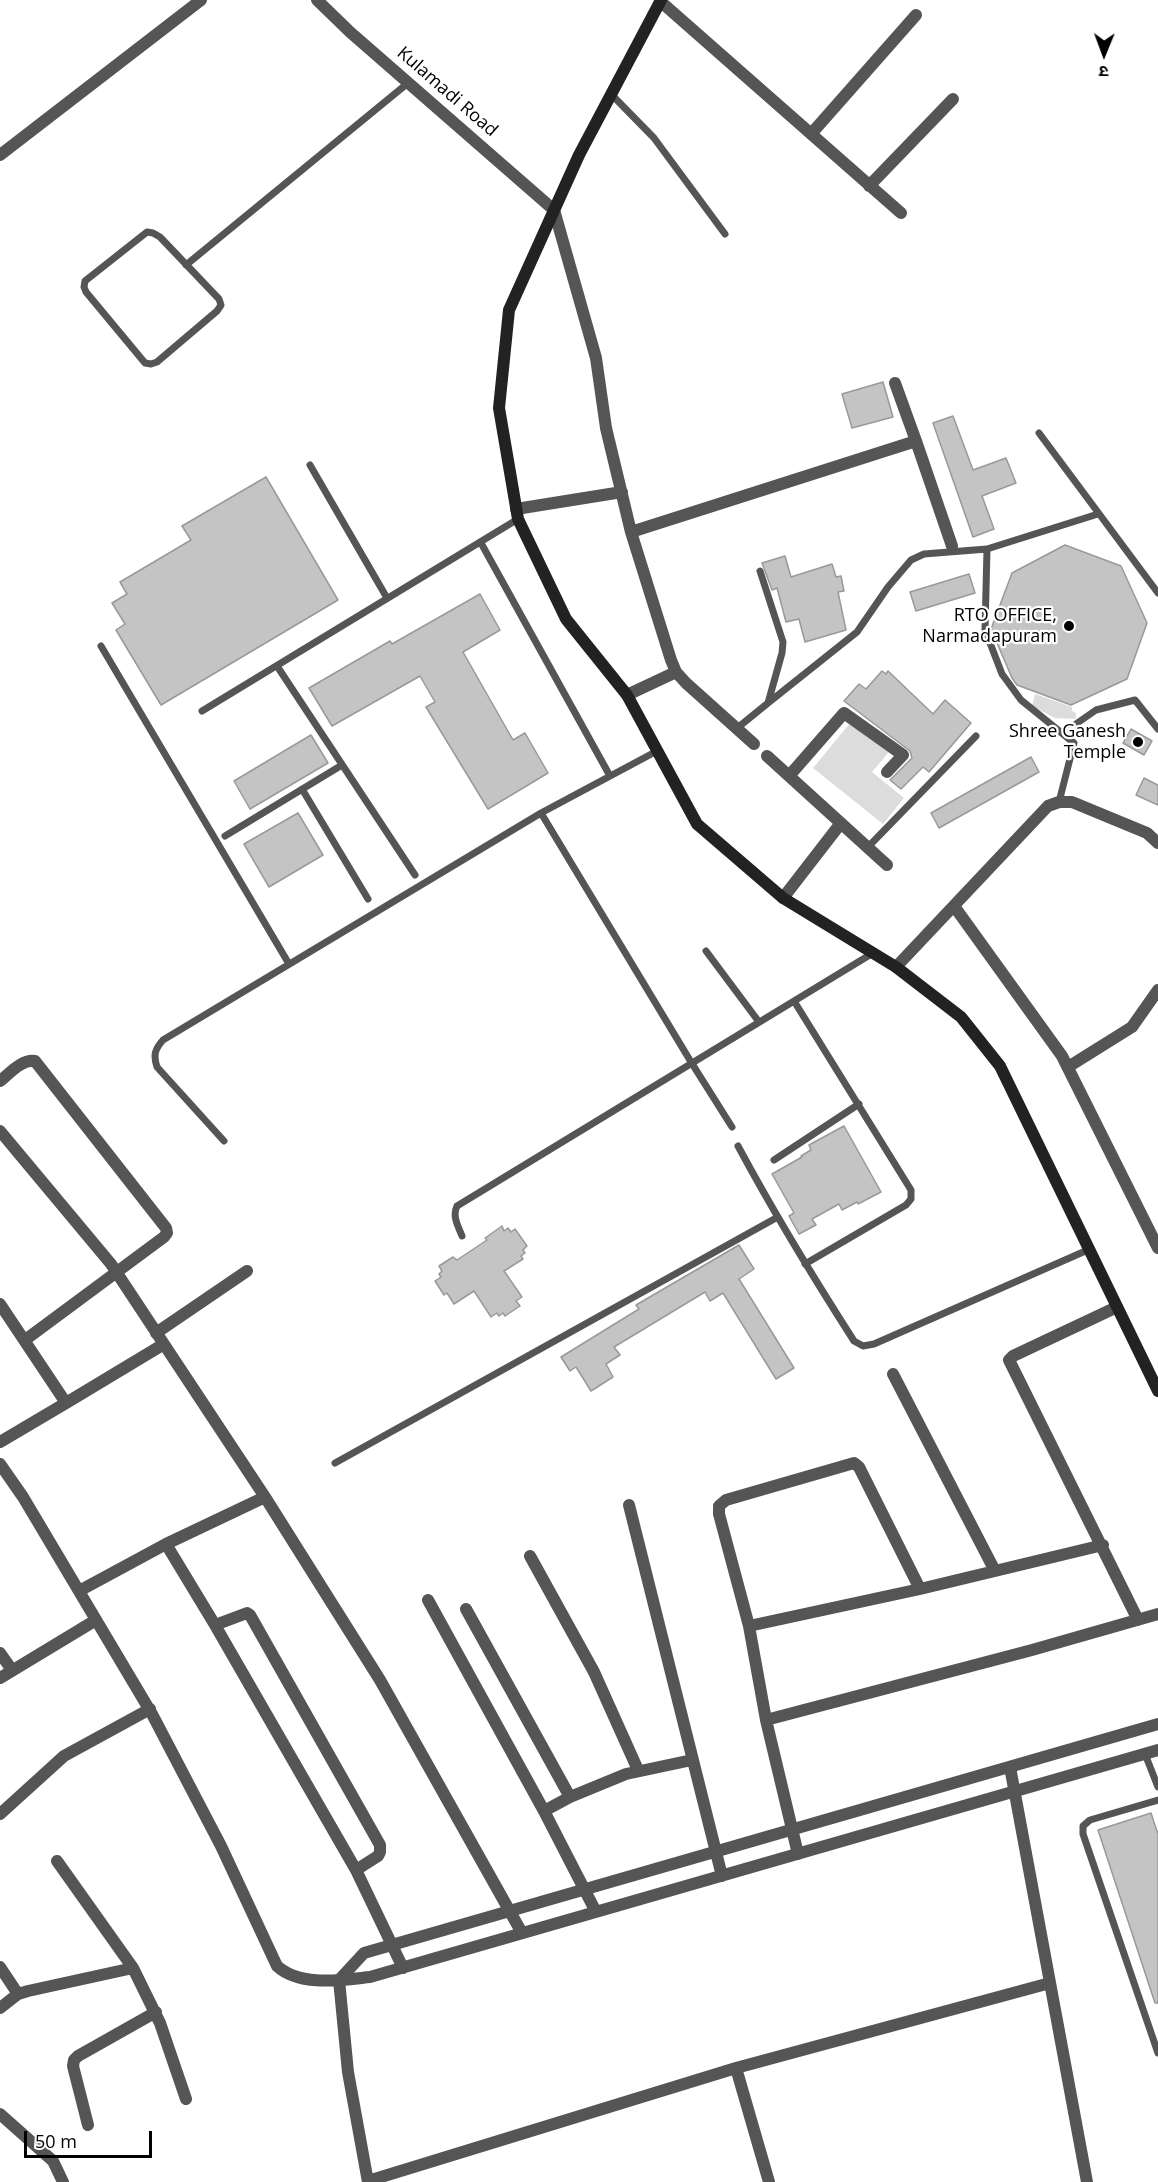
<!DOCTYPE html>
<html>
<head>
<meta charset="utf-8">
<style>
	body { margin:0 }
	#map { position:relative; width:1158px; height:2182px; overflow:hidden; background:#fff; font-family:"Open Sans","Noto Sans Devanagari",sans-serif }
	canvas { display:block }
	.north { position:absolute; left:1074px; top:24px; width:60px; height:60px; -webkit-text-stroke:4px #fff; paint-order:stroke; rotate:181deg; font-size:16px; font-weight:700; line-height:24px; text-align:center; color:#000 }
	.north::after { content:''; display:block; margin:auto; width:21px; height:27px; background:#000; clip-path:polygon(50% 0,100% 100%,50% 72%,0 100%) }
	.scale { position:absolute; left:24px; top:2131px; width:128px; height:27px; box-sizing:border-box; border:3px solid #000; border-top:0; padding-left:8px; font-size:18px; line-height:21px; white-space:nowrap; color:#000; -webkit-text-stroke:4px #fff; paint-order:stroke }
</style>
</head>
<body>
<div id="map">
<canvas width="1158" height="2182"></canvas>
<div class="north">उ</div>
<div class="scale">50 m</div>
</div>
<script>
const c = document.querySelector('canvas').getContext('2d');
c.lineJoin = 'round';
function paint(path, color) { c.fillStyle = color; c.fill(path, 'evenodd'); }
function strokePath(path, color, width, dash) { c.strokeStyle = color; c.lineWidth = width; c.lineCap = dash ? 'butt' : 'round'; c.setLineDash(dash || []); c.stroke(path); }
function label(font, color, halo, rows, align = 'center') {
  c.font = font + ' "Open Sans",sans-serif'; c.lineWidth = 4.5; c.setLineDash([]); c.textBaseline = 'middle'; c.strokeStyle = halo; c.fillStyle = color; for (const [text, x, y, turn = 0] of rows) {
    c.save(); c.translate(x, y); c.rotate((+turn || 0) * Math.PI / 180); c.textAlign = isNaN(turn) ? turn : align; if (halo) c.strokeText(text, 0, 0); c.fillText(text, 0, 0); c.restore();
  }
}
paint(new Path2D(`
	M1035,694L1072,707V711L1076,713V719L1055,718L1032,706Z
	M851,722L889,752L872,772L904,798L883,824L813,768Z`), '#dcdcdc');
const building = new Path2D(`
	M883,382L893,417L852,428L842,394Z
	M953,416L973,470L1006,458L1016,483L982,496L994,529L973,537L933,423Z
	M266,477L338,600L161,705L116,630L125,624L112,603L127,594L120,582L191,540L182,526Z
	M1065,545L1121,566L1147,623L1127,679L1071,705L1017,685L1012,678L991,629L1012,573Z
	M785,556L791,577L832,564L836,577L841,576L844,591L838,592L846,630L805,642L799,619L786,622L777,588L772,590L762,563Z
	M969,574L975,593L916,611L910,592Z
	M480,594L500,630L463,652L513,740L525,733L548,773L488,809L426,707L435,702L420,676L332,726L309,688L390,641L392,644Z
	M882,671L886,674L888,671L933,714L945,700L971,723L929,772L923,767L901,789L890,780L912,758L910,751L844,701L859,684L866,689Z
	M1131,729L1152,741L1144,755L1123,743Z
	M311,735L328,763L250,809L234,781Z
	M1031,757L1039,772L939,828L931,813Z
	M1144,778L1158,785V805L1136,795Z
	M298,813L323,855L269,887L244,844Z
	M844,1126L881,1192L858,1204L857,1202L842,1210L839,1204L812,1219L816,1225L799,1234L789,1216L794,1213L772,1174L802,1157L801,1156L811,1150L809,1145Z
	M502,1226L504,1231L508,1228L511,1232L515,1229L527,1246L523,1250L525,1253L521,1256L523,1259L504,1271L522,1297L516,1301L520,1306L505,1316L503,1313L499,1316L497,1313L491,1317L474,1291L454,1304L447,1293L444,1295L435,1281L441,1277L439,1274L442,1271L439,1266L453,1257L457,1260L487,1240L485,1238Z
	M739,1245L754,1269L739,1279L794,1368L776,1379L723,1293L710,1301L705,1292L614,1347L620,1355L606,1364L613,1377L591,1391L576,1367L570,1371L561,1357L639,1309L636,1305Z
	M1151,1813L1158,1834V2003H1155L1098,1830Z`);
paint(building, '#c4c4c4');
strokePath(building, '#999', 1.5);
strokePath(new Path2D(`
	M611,94L654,138L725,234
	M147,232L153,233L160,237L219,299L221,305L217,311L157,362L151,364L145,363L86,292L84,287L85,281Z
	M186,265L408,83
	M1039,433L1158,593
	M310,465L387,598
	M481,543L610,776
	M101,646L289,964
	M277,666L415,875
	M768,703L857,632L888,587L911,560L924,554L987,549
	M202,711L518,519
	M736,729L768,703L782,653L783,642L760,571
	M1063,733L1096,710L1135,700L1158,729
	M302,789L368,899
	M1059,802L1074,743L1021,700L1002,674L985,630L987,549L1098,514
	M541,813L691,1062L732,1127
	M225,836L342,765
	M868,847L976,736
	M706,951L759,1022
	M794,1001L911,1190V1199L906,1205L805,1264
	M224,1141L157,1067C153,1055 155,1049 163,1040L541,813L657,751
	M738,1146C774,1213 813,1277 854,1341L863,1346L874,1344L1090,1249
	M774,1160L859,1104
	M462,1236C458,1226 452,1216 457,1206L873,953
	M335,1463L776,1218
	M1145,1754L1158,1787
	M1158,1800L1090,1820L1083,1826V1834L1158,2053`), '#555', 7);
strokePath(new Path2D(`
	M660,1L901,213
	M811,134L916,15
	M0,155L201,0
	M869,186L953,99
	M554,210L596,358L606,428L631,532L671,660L676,672L686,683L754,744
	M895,383L916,441
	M516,509L622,492
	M631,532L916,441L952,546
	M627,695L676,672
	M767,756L887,865
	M789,776L844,713L903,755L887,772
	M783,898L841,823
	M954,906L1062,1056L1158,1248
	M896,967L1048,806L1059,802H1072L1147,833L1158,843
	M1068,1067L1132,1027L1158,990
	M0,1081C10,1073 22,1059 35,1061L166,1228L167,1233L164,1237L25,1340
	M0,1131L111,1264L265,1497L380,1680L522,1933
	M0,1304L66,1403L164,1344
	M1117,1307L1013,1356L1009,1360L1138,1620
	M156,1333L247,1271
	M893,1374L995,1571
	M0,1442L66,1403
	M0,1464L23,1497L152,1714L221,1846L277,1966C300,1987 341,1980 370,1977L1158,1750
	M629,1505L722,1876
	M166,1544L215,1625L356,1870L403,1968
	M530,1556L594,1672L638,1770
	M79,1591L166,1544L265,1497
	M428,1600L544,1811L596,1912
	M466,1609L570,1797
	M215,1625L247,1613L250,1615L380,1845V1852L378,1856L356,1870
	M749,1626L920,1589L1103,1545
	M0,1653L12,1670
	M0,1678L96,1620
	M766,1720L1032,1650L1158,1614
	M1010,1767L1087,2182
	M544,1811L570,1797L626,1774L692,1760
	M0,1814L64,1756L150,1709
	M798,1854L766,1720L749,1626L719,1514V1506L726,1500L854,1463L859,1467L920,1589
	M57,1861L133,1968L160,2023L186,2099
	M0,1967L18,1994
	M0,2008L18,1994L28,1991L133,1968
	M736,2068L769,2182
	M0,2114L53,2161L63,2182
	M88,2125L73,2066L74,2060L78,2056L156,2012
	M368,2181L736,2068L1050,1983
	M368,2182L348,2072L339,1980L364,1953L1158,1724`), '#555', 12);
strokePath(new Path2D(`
	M317,0L350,32L554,210`), '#555', 12);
strokePath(new Path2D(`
	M661,0L579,155L509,310L499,408L518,519L566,619L627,695L697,824L783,898L896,967L961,1017L1000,1066L1158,1391`), '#222', 12);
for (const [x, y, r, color] of [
	[1069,626,6,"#000"],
	[1138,742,6,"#000"]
]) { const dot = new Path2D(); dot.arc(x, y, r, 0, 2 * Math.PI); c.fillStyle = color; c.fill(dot); strokePath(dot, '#fff', 2); }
label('18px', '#000', '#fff', [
	["Kulamadi Road",447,92,41]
]);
label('18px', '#000', '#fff', [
	["RTO OFFICE,",1057,616],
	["Narmadapuram",1057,637],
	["Shree Ganesh",1126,732],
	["Temple",1126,753]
], 'right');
</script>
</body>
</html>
